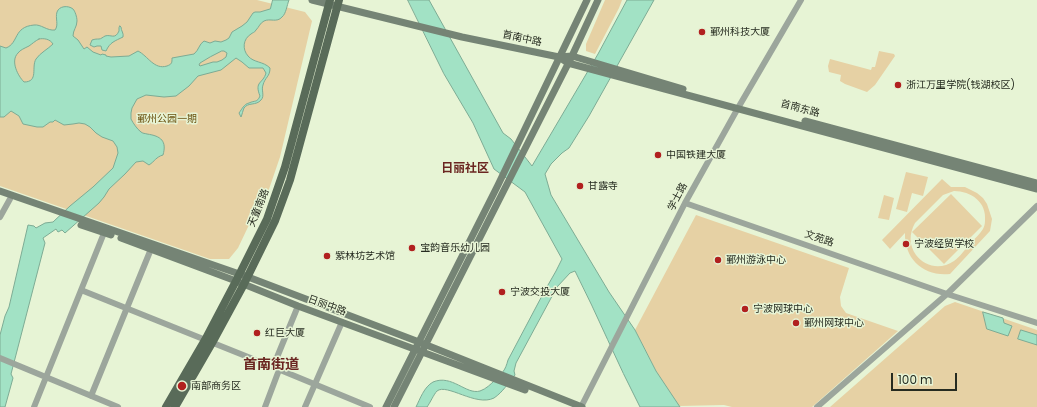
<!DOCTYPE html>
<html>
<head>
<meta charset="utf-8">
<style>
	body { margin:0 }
	#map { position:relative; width:1037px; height:407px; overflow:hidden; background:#e7f4d5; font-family:Poppins,sans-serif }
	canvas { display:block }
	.scale { position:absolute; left:891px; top:373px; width:66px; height:18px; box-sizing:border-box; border:2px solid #262b20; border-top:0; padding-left:5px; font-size:12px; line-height:14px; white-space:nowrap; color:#262b20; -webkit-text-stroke:3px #e7f4d5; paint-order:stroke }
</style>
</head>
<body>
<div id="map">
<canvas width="1037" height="407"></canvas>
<div class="scale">100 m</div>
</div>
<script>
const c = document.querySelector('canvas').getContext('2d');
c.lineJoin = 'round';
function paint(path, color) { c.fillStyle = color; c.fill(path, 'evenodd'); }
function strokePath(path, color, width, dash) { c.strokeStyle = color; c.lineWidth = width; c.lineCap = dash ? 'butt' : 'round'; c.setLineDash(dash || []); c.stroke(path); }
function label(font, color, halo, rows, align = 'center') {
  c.font = font + ' Poppins,"Noto Sans SC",sans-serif'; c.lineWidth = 3; c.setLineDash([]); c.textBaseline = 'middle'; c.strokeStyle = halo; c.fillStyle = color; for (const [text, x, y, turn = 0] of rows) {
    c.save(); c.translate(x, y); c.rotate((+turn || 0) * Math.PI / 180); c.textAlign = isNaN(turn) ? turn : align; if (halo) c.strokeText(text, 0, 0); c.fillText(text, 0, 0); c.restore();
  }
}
paint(new Path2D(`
	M0,0H257L305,12L312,21L280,157L267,195L248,227L238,248L229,259H210L0,186Z
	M605,0H622L619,8L595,54L586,51V44Z
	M879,51L894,54L895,56L875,85L867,92L845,84L840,81L841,75L829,72L828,66L830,59L871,70L872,67H875Z
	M906,172L928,177L923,196L912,193L907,212L896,209Z
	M942,179L951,187H965L977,193L983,198L987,204L992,219L990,231L950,274C924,277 904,259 905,233L890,249L882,240ZM954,191C971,191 987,202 985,221C985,224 984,227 983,229C980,234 974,239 971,243C965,249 960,257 954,261C941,270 925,267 916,255C909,245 909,234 915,223L943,195Z
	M951,194L982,226L944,264L912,232Z
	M884,195L894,198L889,220L878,218Z
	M696,215L849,268L840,297L841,306L846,313L898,331L812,407H732L724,405L679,406L656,371L635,330Z
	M955,302L1037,330V407H830L945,306Z`), '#e6d1a4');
const water = new Path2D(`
	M273,0H289C287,5 286,14 282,17C277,23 270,18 264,21C260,23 259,27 256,30C253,34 255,31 251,34C243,39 242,49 248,56C254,63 263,61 270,68C270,77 265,77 263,85C261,90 265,96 261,100C256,106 248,102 244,108C243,110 242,115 241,117L239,113C242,109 244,104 249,103C255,100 257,103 260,96C254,81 263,84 266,73L263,68H249L242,62L236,58L221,70L198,76L189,86L176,96L164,97L146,95L137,99L132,108L131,113V119C133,123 137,129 141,132C144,134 144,133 147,134C161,136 167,141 163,155C156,157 155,161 149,165L143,161L136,162L125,174L109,189L104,197L99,203L65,233L62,230L58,232L56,229L43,238L45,243L11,374L13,378L5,407H0V335L5,316L9,307L28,225L34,226L36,228L45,223L53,222L70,206L93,187L113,168L118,153L117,147L113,141L102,137L96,133L90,127L85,124L79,123L73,124L64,125L55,120L53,122H50L43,127H37L23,124L19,116L11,111L4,117H0V46L6,48C19,43 13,27 34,25C41,24 47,31 55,30C59,25 55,18 57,12C59,6 68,5 73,9C75,11 77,17 77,21C77,27 73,30 73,36L78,40L84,49L87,47L93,52L101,55L102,54L106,55V56L111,57L129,56L138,51C148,56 154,70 167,66C172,64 172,63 172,58L194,54C199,50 199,44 204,41L210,43L215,41L221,42L226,40L229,38L232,32L242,26L247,22L253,13L255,12H260L270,9ZM39,39C44,38 50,39 53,44C48,49 40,53 36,59C31,67 39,82 24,82C18,76 10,61 18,53C20,50 25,48 29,46C32,44 35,41 39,39ZM222,51H224L227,53L226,57L222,60L217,62H213L200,66L199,65L200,63L210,57Z
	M408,0H429L503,133L511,139L532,166L598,54L627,0H654L589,116L569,148L562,153L551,164L545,174L551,195L609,292L635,330L656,371L680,407H640C617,363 598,316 575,271L570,273L557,287L516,363L514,371L515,375C508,383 503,392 494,398C476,407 447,383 437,391C434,394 430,403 427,407H416C420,399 424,387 433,382C452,374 466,395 480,391C486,389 491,384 495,380C503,372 505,371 508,360L544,292L556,271L562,259L525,192L494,169L473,123L444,74Z
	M120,26L121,27C121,31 124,33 123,37C115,41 110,42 106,51L102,50L101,46H97L94,47L90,45L92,40C95,39 97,39 99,39C101,39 103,37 105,36C111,34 115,40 119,31V28Z
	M983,312L1003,318L1004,323L1012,326L1008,336L987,329Z
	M1021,330L1037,335V345L1018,339Z`);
paint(water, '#a2e2c5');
strokePath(water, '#7dab94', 1);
strokePath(new Path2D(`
	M685,203L947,294L1037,206
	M0,217L10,199
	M81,290L273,367L370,407
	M0,358L118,407
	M273,367L298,306
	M91,396L151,249
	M34,407L104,233
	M265,407L279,370
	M305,407L342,322
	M581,407L685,203L738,108L801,0
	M817,407L947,294L1037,323`), '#9ca69c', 6);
strokePath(new Path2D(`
	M312,0L462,37L559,57L568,63L1037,189
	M559,57L572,56L683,89
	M805,121L1037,183
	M0,191L248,277L419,342L582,407
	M81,225L111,235
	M121,238L236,281L298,306L525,390
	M386,407L498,185L587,0
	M394,407L572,56L598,0`), '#758475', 7);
strokePath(new Path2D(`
	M166,407L205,340L236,281L267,219L285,167L330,0
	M175,407L212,343L244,284L275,221L290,180L339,0`), '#596b59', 8);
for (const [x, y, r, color] of [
	[702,32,4,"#b1201f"],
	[898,85,4,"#b1201f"],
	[658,155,4,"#b1201f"],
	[580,186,4,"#b1201f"],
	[906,244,4,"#b1201f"],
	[412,248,4,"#b1201f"],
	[327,256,4,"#b1201f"],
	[718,260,4,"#b1201f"],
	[502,292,4,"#b1201f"],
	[745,309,4,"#b1201f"],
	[796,323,4,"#b1201f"],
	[257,333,4,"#b1201f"],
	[182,386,5,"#b1201f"]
]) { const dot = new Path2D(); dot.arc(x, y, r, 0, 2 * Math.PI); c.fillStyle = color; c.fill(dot); strokePath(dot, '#e7f4d5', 1.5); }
label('10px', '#262b20', '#e7f4d5', [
	["鄞州科技大厦",710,32],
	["浙江万里学院(钱湖校区)",906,85],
	["中国铁建大厦",666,155],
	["甘露寺",588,186],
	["宁波经贸学校",914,244],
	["宝韵音乐幼儿园",420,248],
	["紫林坊艺术馆",335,256],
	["鄞州游泳中心",726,260],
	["宁波交投大厦",510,292],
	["宁波网球中心",753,309],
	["鄞州网球中心",804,323],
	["红巨大厦",265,333],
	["南部商务区",191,386]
], 'left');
label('10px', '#262b20', '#e7f4d5', [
	["首南中路",522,39,12],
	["首南东路",800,109,15],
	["学士路",678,197,-62],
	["天童南路",259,208,-68],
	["文苑路",819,239,19],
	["日丽中路",327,306,20]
]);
label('10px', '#6b5210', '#e7f4d5', [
	["鄞州公园一期",167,119]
]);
label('bold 12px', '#6b2621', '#e7f4d5', [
	["日丽社区",465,169]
]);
label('bold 14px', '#6b2621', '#e7f4d5', [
	["首南街道",271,365]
]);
</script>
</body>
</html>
